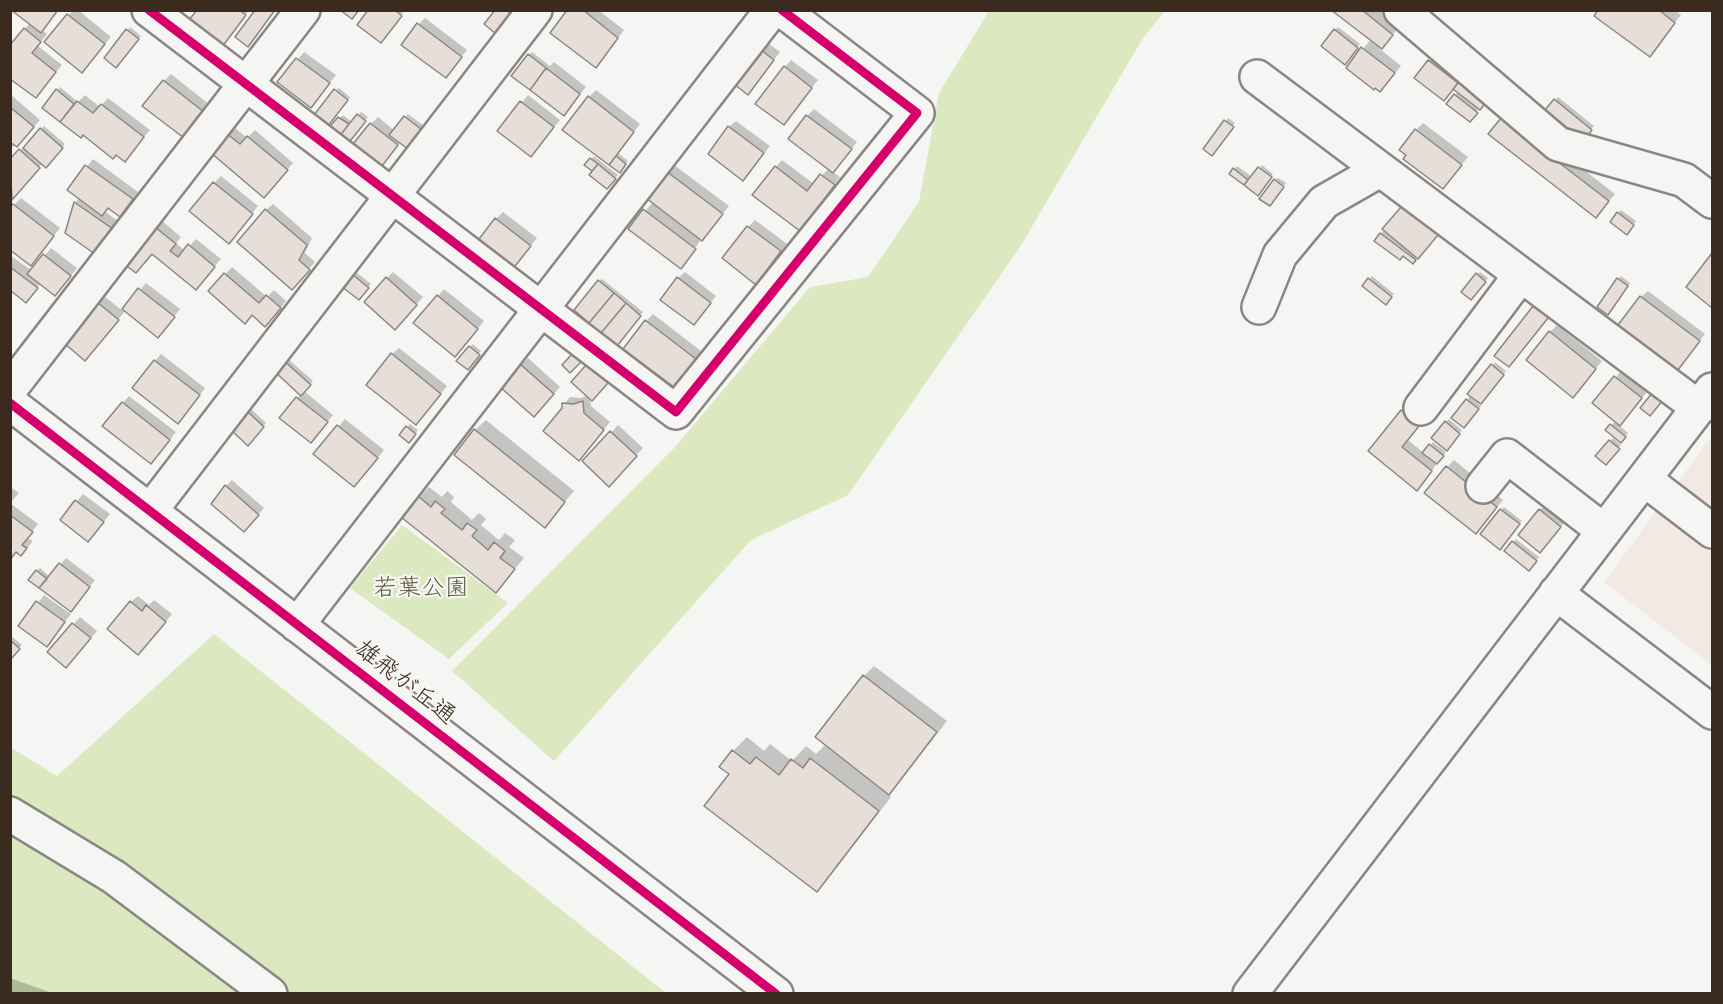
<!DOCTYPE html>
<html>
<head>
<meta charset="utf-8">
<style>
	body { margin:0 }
	#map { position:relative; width:1723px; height:1004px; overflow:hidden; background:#f5f5f3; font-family:Caveat,sans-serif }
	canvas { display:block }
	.frame { position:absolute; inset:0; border:12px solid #3b2a1e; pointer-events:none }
</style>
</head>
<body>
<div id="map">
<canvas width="1723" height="1004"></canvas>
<div class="frame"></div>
</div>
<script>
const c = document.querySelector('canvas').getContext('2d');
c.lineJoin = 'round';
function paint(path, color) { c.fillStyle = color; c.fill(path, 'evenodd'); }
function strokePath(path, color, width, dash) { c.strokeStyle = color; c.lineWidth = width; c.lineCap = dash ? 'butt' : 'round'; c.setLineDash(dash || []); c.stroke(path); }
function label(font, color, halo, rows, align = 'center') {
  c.font = font + ' Caveat,"Klee One",sans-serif'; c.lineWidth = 4.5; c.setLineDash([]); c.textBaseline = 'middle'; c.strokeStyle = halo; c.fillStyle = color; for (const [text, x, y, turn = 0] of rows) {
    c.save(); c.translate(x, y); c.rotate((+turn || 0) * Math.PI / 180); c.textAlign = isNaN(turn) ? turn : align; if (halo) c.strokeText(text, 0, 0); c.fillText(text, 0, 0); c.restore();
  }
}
paint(new Path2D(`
	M1712,436V665L1604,582Z`), '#f2e9e2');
paint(new Path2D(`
	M989,11H1165L1143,38L1020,247L848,495L751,540L554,761L452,671L675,447L810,287L868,277L919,202L939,93Z
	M402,525L508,603L449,659L350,588Z
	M214,634L666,993H11L10,747L57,776Z`), '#dce9c0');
paint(new Path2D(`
	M13,10H59L42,30L47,34L38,46L62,65L36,96L10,47L30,23Z
	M73,10H78L111,37L82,71L46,42Z
	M198,10H249L228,38Z
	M370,10H405L387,34Z
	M568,10H598L624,30L603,59Z
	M1334,10H1385L1402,24L1380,49L1401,66L1387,83L1348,68L1371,39Z
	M1600,10H1675L1681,15L1650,55Z
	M425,18L467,50L452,69L419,24Z
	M130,27L141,36L119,63L128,30Z
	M1338,27L1360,44L1348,60L1335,30Z
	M764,40L780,52L748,93Z
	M304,52L336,75L311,106L279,82Z
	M532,52L550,66L554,62L586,87L564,114L529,55Z
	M1432,58L1462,81L1479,109L1473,117L1455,95L1458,92L1429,61Z
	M791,60L818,80L790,116L785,67Z
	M171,74L210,105L184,136L164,81Z
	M60,87L78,102L85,95L100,107L108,98L150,130L125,160L83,133L81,136L44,107Z
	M339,88L350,97L328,125L336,90Z
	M596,90L640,124L618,153L628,161L620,171L609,163L589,97Z
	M10,94L40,120L23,139L10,149Z
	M528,95L560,120L531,155L499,131Z
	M1558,97L1594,126L1586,136L1555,100Z
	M814,109L857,142L833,172L840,177L806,222L776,167L782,160L814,184L829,168L807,116Z
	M361,112L368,117L350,141L330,130L343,115L352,122Z
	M1509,112L1615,194L1596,216L1490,134Z
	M408,114L424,126L411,144L401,142L388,157L371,124L378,117L395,131Z
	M1228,118L1235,123L1215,151L1205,148Z
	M736,121L770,146L750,172L729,127Z
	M1423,123L1468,157L1443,187L1416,130Z
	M44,126L65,144L46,166L43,163L12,197L10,161Z
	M234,127L247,138L255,130L293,163L271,189L227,134Z
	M594,156L618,175L610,184L586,165Z
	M93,159L138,192L120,215L109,207L104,211L118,221L102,245L66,232L75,202L80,198L69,190Z
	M674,165L729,206L700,241L687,260L630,229L653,202L667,172Z
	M1262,165L1273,174L1260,191L1234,169L1237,166L1252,177Z
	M221,176L258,206L235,235L214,183Z
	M1278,178L1286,183L1273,201L1275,180Z
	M21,198L60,228L37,257L14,205Z
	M273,204L312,238L305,253L315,262L299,281L266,210Z
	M1403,207L1444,228L1413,262L1404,255L1376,240Z
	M1621,210L1636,221L1630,230L1618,213Z
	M503,212L537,238L512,268L496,219Z
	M755,220L787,244L762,276L748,227Z
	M162,221L181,237L176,243L185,251L196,239L221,259L202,281L153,252L156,228Z
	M51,248L77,268L62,287L41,283L26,301L10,289V255L32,271Z
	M1712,255V306L1688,287Z
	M232,267L267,297L274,290L286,301L272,318L253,314L210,291Z
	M356,272L371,284L362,295L344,286Z
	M393,272L423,297L402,321L387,278Z
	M685,272L716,296L694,323L678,278Z
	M1480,272L1488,278L1474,295L1477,274Z
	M1372,276L1394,294L1386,303L1364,285Z
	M1621,276L1630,283L1611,310L1618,279Z
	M602,279L643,312L619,341L599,281Z
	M146,283L180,309L164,329L126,310L91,352L98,303L105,297L123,311Z
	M444,289L484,321L462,349L438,296Z
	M1648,291L1705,334L1678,368L1641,297Z
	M653,314L701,351L680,379L646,321Z
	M1557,325L1602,361L1580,389L1550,332Z
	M473,344L481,351L470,365V347Z
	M399,348L447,386L423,416L392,354Z
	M161,354L205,388L184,415L155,361Z
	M286,357L313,381L304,391L333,415L317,434L297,398L301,394L275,370Z
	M528,358L560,387L541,408L521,365Z
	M1495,362L1506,371L1479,404L1481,406L1467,423V400Z
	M590,363L609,379L592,399L590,397L591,406L610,422L586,452L564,409V404L570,397L581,398L588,395L573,382Z
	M1622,370L1648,391L1619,425L1628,433L1624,438L1607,430L1616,420L1594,403Z
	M129,396L176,432L158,455L123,403Z
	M1409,404L1426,417L1408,440L1424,453L1433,442L1446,452L1423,482L1370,451Z
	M251,409L266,423L248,443L232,429Z
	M345,419L384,450L361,479L315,454Z
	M1449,419L1462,430L1450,446L1446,422Z
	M486,420L574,491L544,526L475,430Z
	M410,424L418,430L409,441L401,435Z
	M618,425L643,448L609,484L584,461Z
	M1613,438L1621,445L1609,460L1610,441Z
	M1454,460L1503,500L1482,525L1447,467Z
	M232,480L264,508L251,523L226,486Z
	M10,487L19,493L10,503Z
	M429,487L442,497L447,491L454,497L451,502L472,520L479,513L486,519L481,525L499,540L505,533L515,540L509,547L524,558L496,591L419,497Z
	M83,494L110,514L95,533L62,519Z
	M10,503L38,524L27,538L33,541L28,547L21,554L17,551L10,559Z
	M1547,503L1567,519L1547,544L1540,510Z
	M1504,507L1522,521L1502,545L1501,510Z
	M1516,539L1539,557L1532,566L1506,550Z
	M66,558L95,580L77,603L37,571L40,568L50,577Z
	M44,595L71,614L47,645L20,626Z
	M138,596L149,605L154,600L172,614L145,647L131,602Z
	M80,617L97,631L73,659L49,652Z
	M10,635L22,645L10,657Z
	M874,666L947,721L899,783L888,794L891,797L830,876L817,890L731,773L733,751L747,737L764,751L770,744L792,761L806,746L816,754L826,744L864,676Z
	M10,978L52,993V994H10Z`), '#0003');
const building = new Path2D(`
	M11,10H58L41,33Z
	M197,10H239L246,15L222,47L188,21Z
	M255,10H275L248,47L235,37Z
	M340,10H359L352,19Z
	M368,10H395L402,16L381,43L357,25Z
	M495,10H506L510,13L495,33L484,24Z
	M567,10H583L618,38L596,68L550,33Z
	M1331,10H1362L1393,35L1382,49Z
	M1598,10H1659L1675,23L1650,57L1594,16Z
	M67,14L105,44L82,73L44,42Z
	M417,23L462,57L446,78L401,45Z
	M24,28L41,42L32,53L56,72L36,98L10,79V45Z
	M126,29L139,39L116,68L104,58Z
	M1334,29L1358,48L1345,65L1321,46Z
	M756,46L774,60L748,95L730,81Z
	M1361,47L1395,73L1380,92L1375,88L1374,90L1346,68Z
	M528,54L546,68L530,90L511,76Z
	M296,58L330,83L311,108L277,82Z
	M1428,60L1458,83L1444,101L1414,78Z
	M784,66L812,88L784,125L755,104Z
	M546,68L580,94L564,116L530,90Z
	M1461,79L1488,100L1480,110L1453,89Z
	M163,80L204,112L184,138L142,106Z
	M56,89L74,104L60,122L42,108Z
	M334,89L348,100L325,130L311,119Z
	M1454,94L1478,113L1470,122L1446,104Z
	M588,96L634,132L609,165L562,130Z
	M1554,99L1592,130L1583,141L1545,110Z
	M77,101L93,113L101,104L144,137L125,162L116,155L113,159L83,135L81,138L60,122Z
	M520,101L554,127L531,157L497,131Z
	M10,107L34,127L17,147L10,142Z
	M357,114L366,121L347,145L338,138Z
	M806,115L852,149L833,173L788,139Z
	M404,116L422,130L408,149L389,135Z
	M338,117L349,124L338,138L327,130Z
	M1501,118L1609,201L1596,218L1488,134Z
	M1224,120L1234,127L1212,156L1203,149Z
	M370,123L398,145L382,166L353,144Z
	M728,126L764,153L743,181L708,154Z
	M40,128L63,148L46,168L23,148Z
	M1415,129L1462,165L1443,189L1403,159L1406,155L1399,150Z
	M226,133L240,144L247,136L288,170L264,198L210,152Z
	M19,149L40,168L12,200L10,159Z
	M616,156L626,164L620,173L609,165Z
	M590,158L598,164L592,171L584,165Z
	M598,164L616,179L607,189L589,175Z
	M85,165L133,199L120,217L108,208L102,216L67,190Z
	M775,166L807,191L820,174L835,185L800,231L752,195Z
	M1258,167L1272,177L1258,196L1244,185Z
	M1233,168L1248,180L1244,185L1229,174Z
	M666,171L723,214L702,241L646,198Z
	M1274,179L1284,187L1270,206L1259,199Z
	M213,182L253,214L229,244L189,211Z
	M74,202L113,229L95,254L65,233Z
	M13,204L54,236L31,266L10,250V207Z
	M1402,206L1438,235L1418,259L1382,229Z
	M265,209L307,245L299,260L310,270L292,290L237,242Z
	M643,209L696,249L681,269L628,229Z
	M1617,212L1634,225L1627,235L1610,222Z
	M495,218L531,246L512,270L476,243Z
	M747,226L781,251L756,285L722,258Z
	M155,227L176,244L170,251L178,257L188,244L215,267L196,290L152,254L136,273L124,264Z
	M1380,233L1416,260L1413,264L1403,256L1400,260L1374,241Z
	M1712,253V308L1686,287Z
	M43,254L71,276L55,296L27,274Z
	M10,267L38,288L26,303L10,290Z
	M224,273L259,303L266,295L281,308L265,327L252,315L245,324L208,291Z
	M1476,273L1486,282L1471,300L1461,292Z
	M352,274L369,288L359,300L342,287Z
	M386,277L417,305L395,330L364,302Z
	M677,277L711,303L694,325L660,300Z
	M1368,278L1392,297L1386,305L1362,286Z
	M1617,278L1628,286L1608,315L1597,307Z
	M598,280L614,293L589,323L574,310Z
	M138,288L175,317L158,338L122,309Z
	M614,293L626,303L601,333L589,323Z
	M437,295L478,329L455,357L413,323Z
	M1640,296L1700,341L1678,370L1618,325Z
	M1537,301L1552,313L1509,367L1494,356Z
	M97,302L119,320L85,361L64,343Z
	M626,303L641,316L617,346L601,333Z
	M645,320L696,359L674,387L623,349Z
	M1549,331L1596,369L1573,398L1526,360Z
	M469,346L480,355L468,370L456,361Z
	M391,353L441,394L416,425L366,385Z
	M572,354L581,362L570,373L562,365Z
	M282,359L311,385L301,396L273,370Z
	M154,360L200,395L178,424L132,388Z
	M520,364L554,394L534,417L500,387Z
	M1491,364L1504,375L1481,404L1467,394Z
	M586,365L608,383L592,401L571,382Z
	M1614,376L1642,398L1620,426L1592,403Z
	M1653,392L1663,400L1650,416L1640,408Z
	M296,397L328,422L311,443L279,418Z
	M1466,399L1479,409L1464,428L1451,418Z
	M583,401L584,413L604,430L579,461L543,431L562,408V403L573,404Z
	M122,402L170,440L151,464L102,426Z
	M1401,410L1420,425L1402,447L1432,471L1417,491L1368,451Z
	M247,411L264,427L248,446L230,429Z
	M1445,421L1460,434L1447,451L1431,438Z
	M1610,424L1626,437L1621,443L1605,430Z
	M337,425L378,458L354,487L313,454Z
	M406,426L416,434L409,443L399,435Z
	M474,429L565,502L545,528L454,455Z
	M610,431L637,456L609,487L582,461Z
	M1609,440L1620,449L1606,465L1595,456Z
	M1429,444L1444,456L1437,464L1422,453Z
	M1446,466L1497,507L1476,534L1424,493Z
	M225,485L259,515L244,532L211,504Z
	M418,496L431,507L435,501L445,509L441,513L462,530L467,523L477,530L472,536L488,550L494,542L505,551L500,558L515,569L496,593L401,517Z
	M75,500L104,522L88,542L60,520Z
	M1500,509L1520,524L1500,550L1480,534Z
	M1539,509L1561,527L1540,553L1518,535Z
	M10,515L33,532L22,545L27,548L21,556L16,552L10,560Z
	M1512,541L1537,561L1529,571L1504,551Z
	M59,563L90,587L71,612L39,588Z
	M36,570L47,579L39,588L28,580Z
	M36,601L65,622L47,647L18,626Z
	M130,601L142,611L146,605L166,622L138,655L107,629Z
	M72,623L91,638L66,668L47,652Z
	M10,640L20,649L10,660Z
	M863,675L937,732L889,795L815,737Z
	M732,750L750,764L756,757L779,775L791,759L803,768L810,758L879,811L817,892L704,806L729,774L719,767Z`);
paint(building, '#e8ded8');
strokePath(building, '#8a8683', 1.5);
const minor = new Path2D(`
	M149,10L676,412L917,113L782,10
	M1401,10L1558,144L1684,180L1712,201
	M1257,77L1699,408
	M1259,307L1280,255L1324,202L1380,170
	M10,389L303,10
	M10,403L776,994
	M1421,408L1520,276
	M1644,479L1712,531
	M1483,486L1507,456L1604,531
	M150,511L535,10
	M1556,593L1712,712
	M297,625L772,10
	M10,814L114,877L270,994
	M1250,994L1712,390`);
strokePath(minor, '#8a8683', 38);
strokePath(minor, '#f5f5f3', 33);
strokePath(new Path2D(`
	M149,10L676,412L917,113L782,10
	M10,403L776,994`), '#d6006c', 9);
label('24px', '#5e583c', '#f6f6f2', [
	["若葉公園",421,589]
]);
label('24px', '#3b2a1e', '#f6f6f2', [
	["雄飛が丘通",405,683,38]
]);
</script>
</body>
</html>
